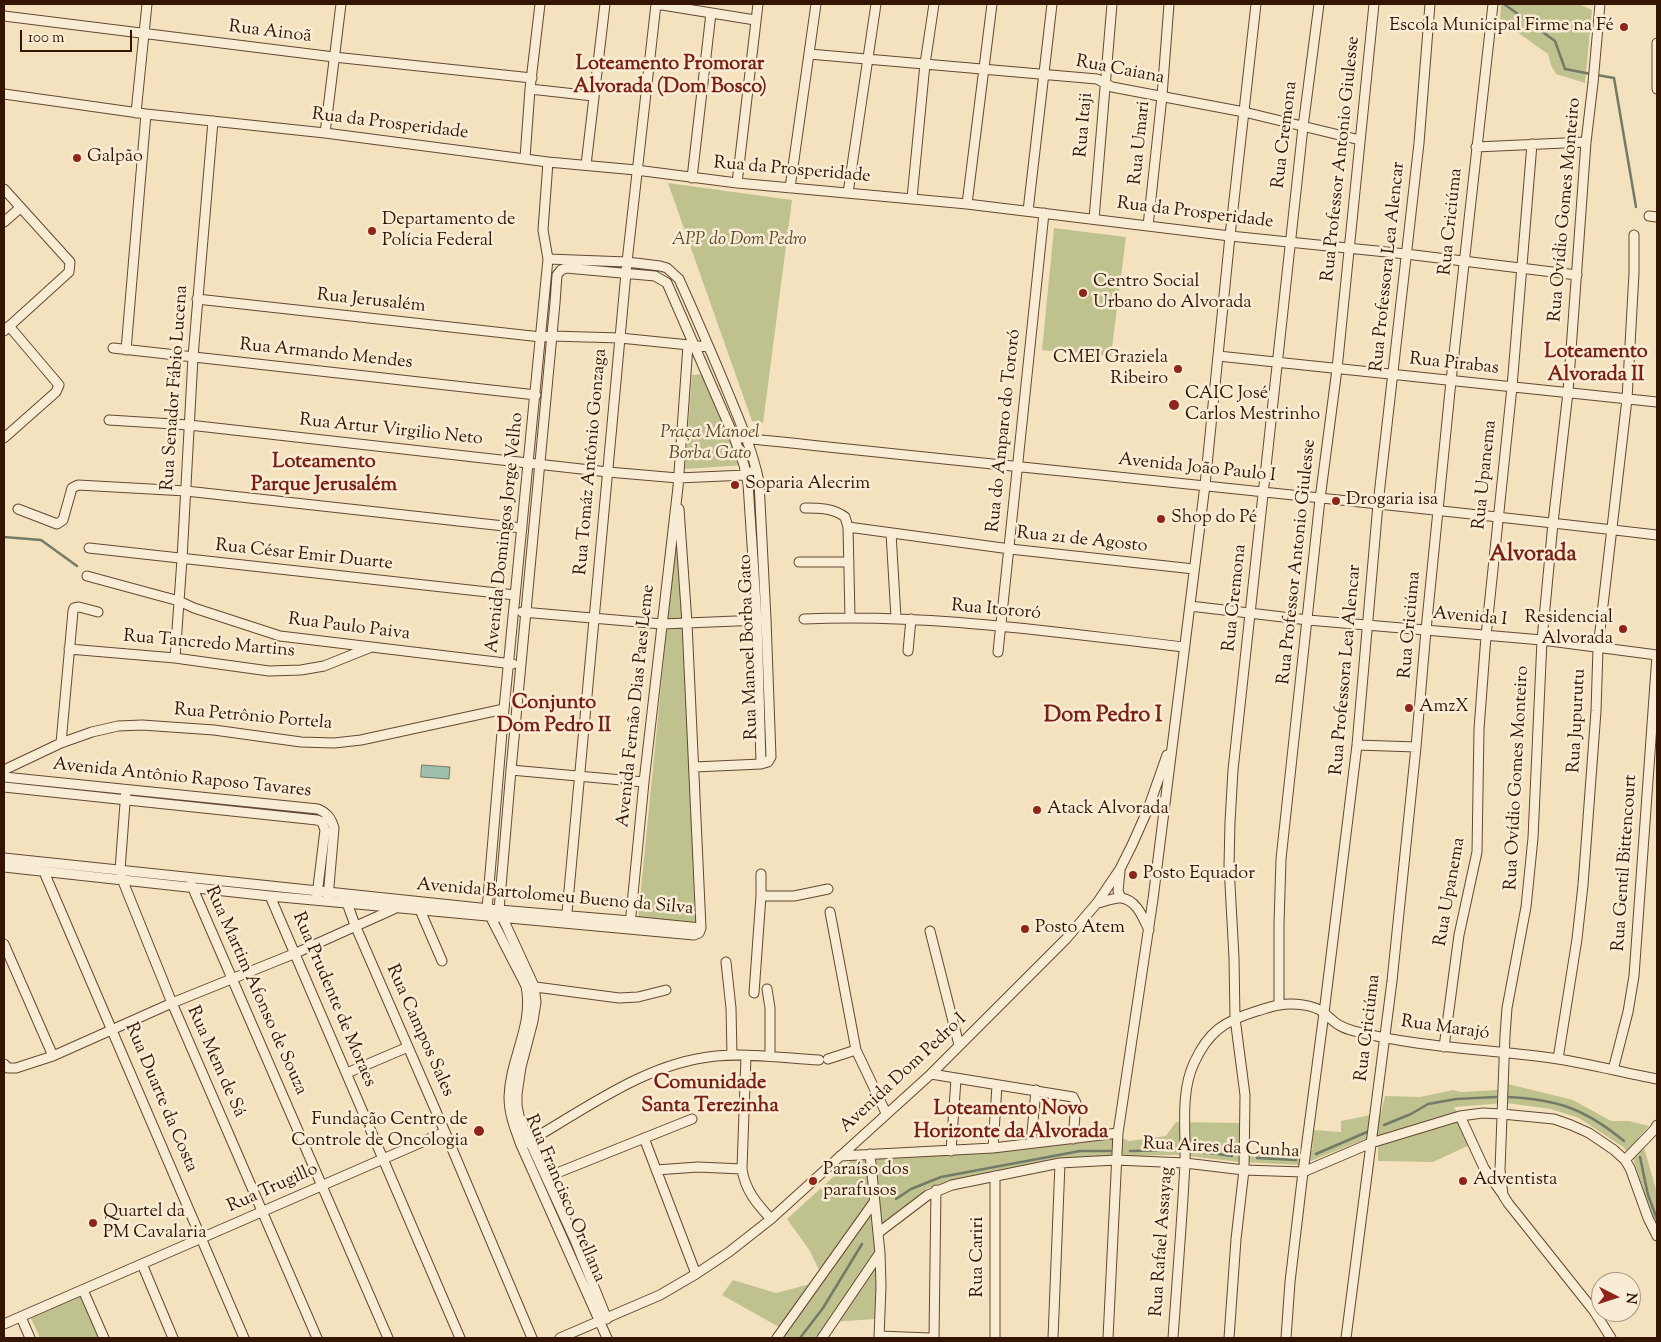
<!DOCTYPE html>
<html>
<head>
<meta charset="utf-8">
<style>
	body { margin:0 }
	#map { position:relative; width:1661px; height:1342px; overflow:hidden; background:#f4e2bf; font-family:"Sorts Mill Goudy",serif }
	canvas { display:block }
	.frame { position:absolute; inset:0; border:5px solid #341402; pointer-events:none }
	.north { position:absolute; left:1591px; top:1272px; width:50px; height:50px; box-sizing:border-box; background:#f8ecd5; border:1px solid #aa9681; border-radius:50%; rotate:95deg; font-size:14px; font-weight:700; line-height:20px; text-align:center; color:#341402 }
	.north::after { content:''; display:block; margin:auto; width:18px; height:22px; background:#8f2418; clip-path:polygon(50% 0,100% 100%,50% 72%,0 100%) }
	.scale { position:absolute; left:20px; top:30px; width:112px; height:22px; box-sizing:border-box; border:2px solid #341402; border-top:0; padding-left:6px; font-size:15px; line-height:18px; white-space:nowrap; color:#341402; -webkit-text-stroke:4px #f8ecd5; paint-order:stroke }
</style>
</head>
<body>
<div id="map">
<canvas width="1661" height="1342"></canvas>
<div class="frame"></div>
<div class="north">N</div>
<div class="scale">100 m</div>
</div>
<script>
const c = document.querySelector('canvas').getContext('2d');
c.lineJoin = 'round';
function paint(path, color) { c.fillStyle = color; c.fill(path, 'evenodd'); }
function strokePath(path, color, width, dash) { c.strokeStyle = color; c.lineWidth = width; c.lineCap = dash ? 'butt' : 'round'; c.setLineDash(dash || []); c.stroke(path); }
function label(font, color, halo, rows, align = 'center') {
  c.font = font + ' "Sorts Mill Goudy",serif'; c.lineWidth = 5; c.setLineDash([]); c.textBaseline = 'middle'; c.strokeStyle = halo; c.fillStyle = color; for (const [text, x, y, turn = 0] of rows) {
    c.save(); c.translate(x, y); c.rotate((+turn || 0) * Math.PI / 180); c.textAlign = isNaN(turn) ? turn : align; if (halo) c.strokeText(text, 0, 0); c.fillText(text, 0, 0); c.restore();
  }
}
paint(new Path2D(`
	M1501,4H1579L1592,10L1585,83L1556,74L1551,65L1548,54L1500,20Z
	M668,183L792,200L763,423L752,421Z
	M1054,228L1126,237L1111,356L1042,350Z
	M706,374L744,465L685,469L692,375Z
	M674,528L684,623L696,925L638,919L667,626Z
	M1508,1084L1573,1100L1611,1121H1629L1649,1126L1639,1137L1645,1151L1657,1193V1228L1654,1222L1633,1158L1623,1147L1579,1118L1551,1109L1506,1103L1454,1107L1476,1142L1433,1162L1378,1161V1146L1368,1138L1301,1165L1240,1162L1180,1155L1116,1156L1038,1164L956,1180L928,1188L892,1217L888,1218L876,1230L879,1275L876,1319L829,1322L817,1338H781L786,1331L722,1295L733,1280L776,1293L810,1284L820,1285L825,1275L818,1268L810,1251L787,1219L854,1158L1114,1135L1129,1141L1166,1136L1176,1122L1240,1123L1241,1148C1263,1153 1289,1155 1312,1151L1314,1130L1341,1132V1121L1381,1113L1385,1096L1420,1097L1453,1090L1461,1092L1498,1090L1506,1087Z
	M80,1294L101,1338H40L30,1316Z`), '#bfc28f');
const water = new Path2D(`
	M422,765L450,767L449,779L421,777Z`);
paint(water, '#9dbfac');
strokePath(water, '#737b68', 1);
strokePath(new Path2D(`
	M1504,4L1555,41L1565,69L1591,74
	M1597,75L1614,78L1636,207
	M4,537L41,540L77,566
	M1507,1097C1557,1099 1585,1109 1624,1141
	M1384,1125L1411,1114L1428,1104L1456,1099L1496,1097
	M1130,1151L1179,1150
	M1196,1151L1232,1156
	M1316,1154L1367,1132
	M1640,1157L1648,1195L1657,1219
	M1257,1158L1296,1160
	M896,1199L911,1189L941,1177L1080,1151H1113
	M800,1338L823,1308L862,1244`), '#737b68', 2.5);
const minor = new Path2D(`
	M656,4L755,20
	M1600,4L1593,83L1586,142L1568,392L1553,523L1542,640L1533,838L1526,907L1507,1008L1505,1035L1500,1170L1503,1195L1508,1203L1594,1311L1611,1338
	M4,16L334,57L532,78
	M1657,43V89
	M809,54L1097,79L1112,87L1244,112L1360,140
	M530,89L593,96
	M4,94L146,114L325,133L548,162L636,170L737,183L967,204L1230,236L1406,254L1577,275
	M136,113L147,4
	M325,133L341,4
	M1476,147L1586,142
	M525,158L530,89L540,4
	M586,165L605,4
	M692,178L711,13
	M737,183L758,4
	M790,188L816,4
	M4,189L70,262L69,272L4,331
	M848,193L876,4
	M912,198L925,64L934,4
	M967,204L992,4
	M1028,211L1052,4
	M1649,216L1657,217
	M1094,219L1112,4
	M4,222L20,208
	M1148,226L1162,96L1169,4
	M548,259L627,262L660,266L667,268L679,279C696,317 713,356 729,395C741,424 753,452 759,482L766,619L771,757L768,762L761,764L694,767
	M197,299L541,337L552,336L620,338L709,347
	M113,348L536,395
	M126,350L146,114
	M1218,356L1657,402
	M109,420L189,425L608,472L678,478L746,475L750,472
	M734,437C1042,470 1350,499 1657,535
	M4,438L56,392L59,385L9,326
	M805,508C819,508 833,508 845,517L848,527L850,617
	M18,509L57,524L63,520L72,488L78,485L186,491L522,528
	M679,509L687,623L701,928
	M848,527L1010,549L1194,569
	M891,533L896,618
	M89,548L515,595
	M799,562H849
	M87,576L179,601L194,608L280,636L513,664
	M1190,606L1308,620L1542,640L1657,655
	M522,612L662,624L761,620
	M804,619C931,613 1058,633 1184,647
	M69,649L175,658L269,671L301,670L324,666L369,648
	M908,651L911,619
	M998,652L1044,213
	M175,658L182,559L193,357L213,121
	M61,743L73,611L74,608L79,607L98,612
	M1357,745L1416,747
	M4,770L61,743L92,732L118,726L142,725L214,730L301,742L334,743L361,740L504,709
	M511,770L644,782
	M4,777L318,809C327,813 331,818 334,828L328,898
	M4,787L317,820L322,822L325,830L317,895
	M126,790L120,870L122,879L172,1003L317,1338
	M4,858L499,910L631,921L701,928
	M4,867L270,896L694,935L699,933L701,928
	M1120,871L1118,891L1121,898
	M44,872L244,1338
	M191,884L388,1338
	M270,896L460,1338
	M761,896H794L828,889
	M347,903L355,925L445,1132L532,1338
	M1097,903C1104,902 1114,897 1121,898C1137,900 1143,918 1149,930
	M487,909L504,709L548,259L543,230L548,162
	M420,910L442,961
	M830,912L856,1050L886,1113
	M489,914L526,986C534,1026 510,1058 509,1097C509,1114 515,1129 521,1145L607,1338
	M566,923L627,262L656,4
	M630,925L644,782L678,487L688,345
	M930,931L959,1045
	M4,944L53,1056
	M726,962L731,1008L732,1055
	M528,986L619,998L638,997L666,990
	M767,989L770,1008V1056
	M754,993L761,896V874
	M1279,1005V924L1281,859L1320,499L1337,369L1374,4
	M1444,1047L1459,935L1477,852L1479,729L1486,636L1512,387L1532,144
	M746,1056L742,1169C745,1190 757,1204 771,1219
	M828,1059L856,1050
	M1558,1059L1577,939L1583,885L1596,711L1598,648L1627,399L1634,273V235
	M4,1064L8,1068H16L53,1056L172,1003L296,953L394,909
	M1613,1070L1628,1012L1634,976L1657,655
	M347,1073L408,1047
	M931,1074L1073,1097L1076,1103L1073,1139
	M1460,1116L1484,1168L1501,1192
	M644,1138L696,1274
	M526,1143C586,1109 645,1063 716,1056C750,1053 785,1058 819,1060
	M1031,1143L1036,1090
	M993,1148L997,1085
	M951,1151L956,1079
	M870,1154L880,1253L881,1286L879,1338
	M840,1156L993,1148L1118,1133
	M1625,1160L1654,1130L1657,1125
	M656,1170L698,1167L742,1169
	M547,1177L692,1119
	M878,1233L928,1195L952,1185L1060,1163L1116,1160L1185,1163L1244,1170L1303,1172L1371,1143L1460,1116L1483,1113L1502,1114L1554,1119L1571,1125L1589,1133L1614,1150L1625,1160L1630,1168L1648,1218L1657,1236
	M142,1264L173,1338
	M83,1290L104,1338
	M21,1317L30,1338
	M607,1319L575,1240L520,1120L517,1106V1094L521,1067L533,1021L536,1002L534,986L499,910L511,770L555,303L557,275L561,270L566,268L655,276L667,283L734,437L744,465L748,484L757,620L761,764
	M4,1324L445,1132
	M879,1336L930,1338
	M560,1338L660,1295L696,1274L729,1252L771,1219L931,1074L1066,939L1097,903L1120,869L1132,845L1148,809L1167,755
	M777,1338L874,1202
	M822,1338L879,1254
	M934,1338L936,1190
	M995,1338V1176
	M1053,1338L1060,1163
	M1108,1338L1118,1133L1153,899L1205,485L1230,236L1256,4
	M1173,1338C1177,1280 1182,1222 1185,1163C1186,1131 1180,1093 1194,1063C1208,1032 1224,1021 1257,1011C1264,1009 1272,1006 1279,1005C1292,1003 1314,1004 1324,1013C1335,1022 1338,1027 1354,1031C1420,1048 1490,1049 1558,1059C1591,1064 1624,1073 1657,1079
	M1229,1338L1236,1239L1244,1170L1245,1095L1235,1018L1234,958L1229,866L1230,822L1233,770L1303,127L1319,4
	M1286,1338L1290,1282L1303,1172L1324,1013L1357,745L1378,504L1419,143L1430,4
	M1346,1338L1392,981L1416,747L1426,630L1451,381L1493,4`);
strokePath(minor, '#644831', 11);
strokePath(minor, '#f8ecd5', 9);
for (const [x, y, r, color] of [
	[1624,27,5,"#8f2418"],
	[77,158,5,"#8f2418"],
	[372,231,5,"#8f2418"],
	[1083,293,5,"#8f2418"],
	[1178,369,5,"#8f2418"],
	[1174,405,6,"#8f2418"],
	[735,485,5,"#8f2418"],
	[1336,501,5,"#8f2418"],
	[1161,519,5,"#8f2418"],
	[1623,629,5,"#8f2418"],
	[1409,708,5,"#8f2418"],
	[1037,810,5,"#8f2418"],
	[1133,875,5,"#8f2418"],
	[1025,929,5,"#8f2418"],
	[479,1131,6,"#8f2418"],
	[813,1181,5,"#8f2418"],
	[1463,1181,5,"#8f2418"],
	[93,1223,5,"#8f2418"]
]) { const dot = new Path2D(); dot.arc(x, y, r, 0, 2 * Math.PI); c.fillStyle = color; c.fill(dot); strokePath(dot, '#f8ecd5', 2); }
label('18px', '#341402', '#f8ecd5', [
	["Escola Municipal Firme na Fé",1614,27,"right"],
	["Galpão",87,158],
	["Departamento de",382,221],
	["Polícia Federal",382,242],
	["Centro Social",1093,283],
	["Urbano do Alvorada",1093,304],
	["CMEI Graziela",1168,359,"right"],
	["Ribeiro",1168,380,"right"],
	["CAIC José",1185,395],
	["Carlos Mestrinho",1185,416],
	["Soparia Alecrim",745,485],
	["Drogaria isa",1346,501],
	["Shop do Pé",1171,519],
	["Residencial",1613,619,"right"],
	["Alvorada",1613,640,"right"],
	["AmzX",1419,708],
	["Atack Alvorada",1047,810],
	["Posto Equador",1143,875],
	["Posto Atem",1035,929],
	["Fundação Centro de",468,1121,"right"],
	["Controle de Oncologia",468,1142,"right"],
	["Paraíso dos",823,1171],
	["parafusos",823,1192],
	["Adventista",1473,1181],
	["Quartel da",103,1213],
	["PM Cavalaria",103,1234]
], 'left');
label('18px', '#341402', '#f8ecd5', [
	["Rua Ainoã",270,33,7],
	["Rua Caiana",1120,71,11],
	["Rua da Prosperidade",390,125,7],
	["Rua Itaji",1085,125,-85],
	["Rua Cremona",1286,135,-83],
	["Rua Umari",1141,143,-84],
	["Rua Professor Antonio Giulesse",1342,159,-84],
	["Rua da Prosperidade",792,171,5],
	["Rua Ovídio Gomes Monteiro",1566,210,-85],
	["Rua da Prosperidade",1195,214,7],
	["Rua Criciúma",1452,222,-84],
	["Rua Professora Lea Alencar",1389,267,-84],
	["Rua Jerusalém",371,302,6],
	["Rua Armando Mendes",326,355,6],
	["Rua Pirabas",1454,365,6],
	["Rua Senador Fábio Lucena",176,388,-86],
	["Rua Artur Virgilio Neto",391,431,6],
	["Rua do Amparo do Tororó",1005,431,-84],
	["Rua Tomáz Antônio Gonzaga",592,462,-85],
	["Avenida João Paulo I",1197,469,6],
	["Rua Upanema",1486,475,-84],
	["Avenida Domingos Jorge Velho",506,533,-84],
	["Rua 21 de Agosto",1082,541,6],
	["Rua César Emir Duarte",304,556,6],
	["Rua Professor Antonio Giulesse",1298,562,-84],
	["Rua Cremona",1236,598,-84],
	["Rua Itororó",996,611,5],
	["Avenida I",1470,618,5],
	["Rua Criciúma",1411,625,-85],
	["Rua Paulo Paiva",349,628,7],
	["Rua Tancredo Martins",209,645,5],
	["Rua Manoel Borba Gato",750,647,-92],
	["Rua Professora Lea Alencar",1347,670,-85],
	["Avenida Fernão Dias Paes Leme",637,706,-84],
	["Rua Petrônio Portela",253,718,5],
	["Rua Jupurutu",1578,721,-87],
	["Rua Ovídio Gomes Monteiro",1518,778,-87],
	["Avenida Antônio Raposo Tavares",182,779,6],
	["Rua Gentil Bittencourt",1626,863,-86],
	["Rua Upanema",1451,892,-80],
	["Avenida Bartolomeu Bueno da Silva",555,898,5],
	["Rua Martim Afonso de Souza",255,991,66],
	["Rua Prudente de Moraes",333,1000,67],
	["Rua Criciúma",1369,1028,-83],
	["Rua Marajó",1445,1029,8],
	["Rua Campos Sales",419,1031,66],
	["Rua Mem de Sá",215,1062,66],
	["Avenida Dom Pedro I",904,1074,-43],
	["Rua Duarte da Costa",160,1098,67],
	["Rua Aires da Cunha",1221,1149,3],
	["Rua Trugillo",273,1189,-24],
	["Rua Francisco Orellana",564,1199,67],
	["Rua Rafael Assayag",1163,1242,-86],
	["Rua Cariri",979,1257,-90]
]);
label('italic 18px', '#5e482c', '#f8ecd5', [
	["APP do Dom Pedro",739,241],
	["Praça Manoel",710,434],
	["Borba Gato",710,455]
]);
label('bold 20px', '#7a1f14', '#f8ecd5', [
	["Loteamento Promorar",670,66],
	["Alvorada (Dom Bosco)",670,89],
	["Loteamento",1596,354],
	["Alvorada II",1596,377],
	["Loteamento",324,464],
	["Parque Jerusalém",324,487],
	["Conjunto",554,705],
	["Dom Pedro II",554,728],
	["Comunidade",710,1085],
	["Santa Terezinha",710,1108],
	["Loteamento Novo",1011,1111],
	["Horizonte da Alvorada",1011,1134]
]);
label('bold 22px', '#7a1f14', '#f8ecd5', [
	["Alvorada",1533,556],
	["Dom Pedro I",1103,717]
]);
</script>
</body>
</html>
